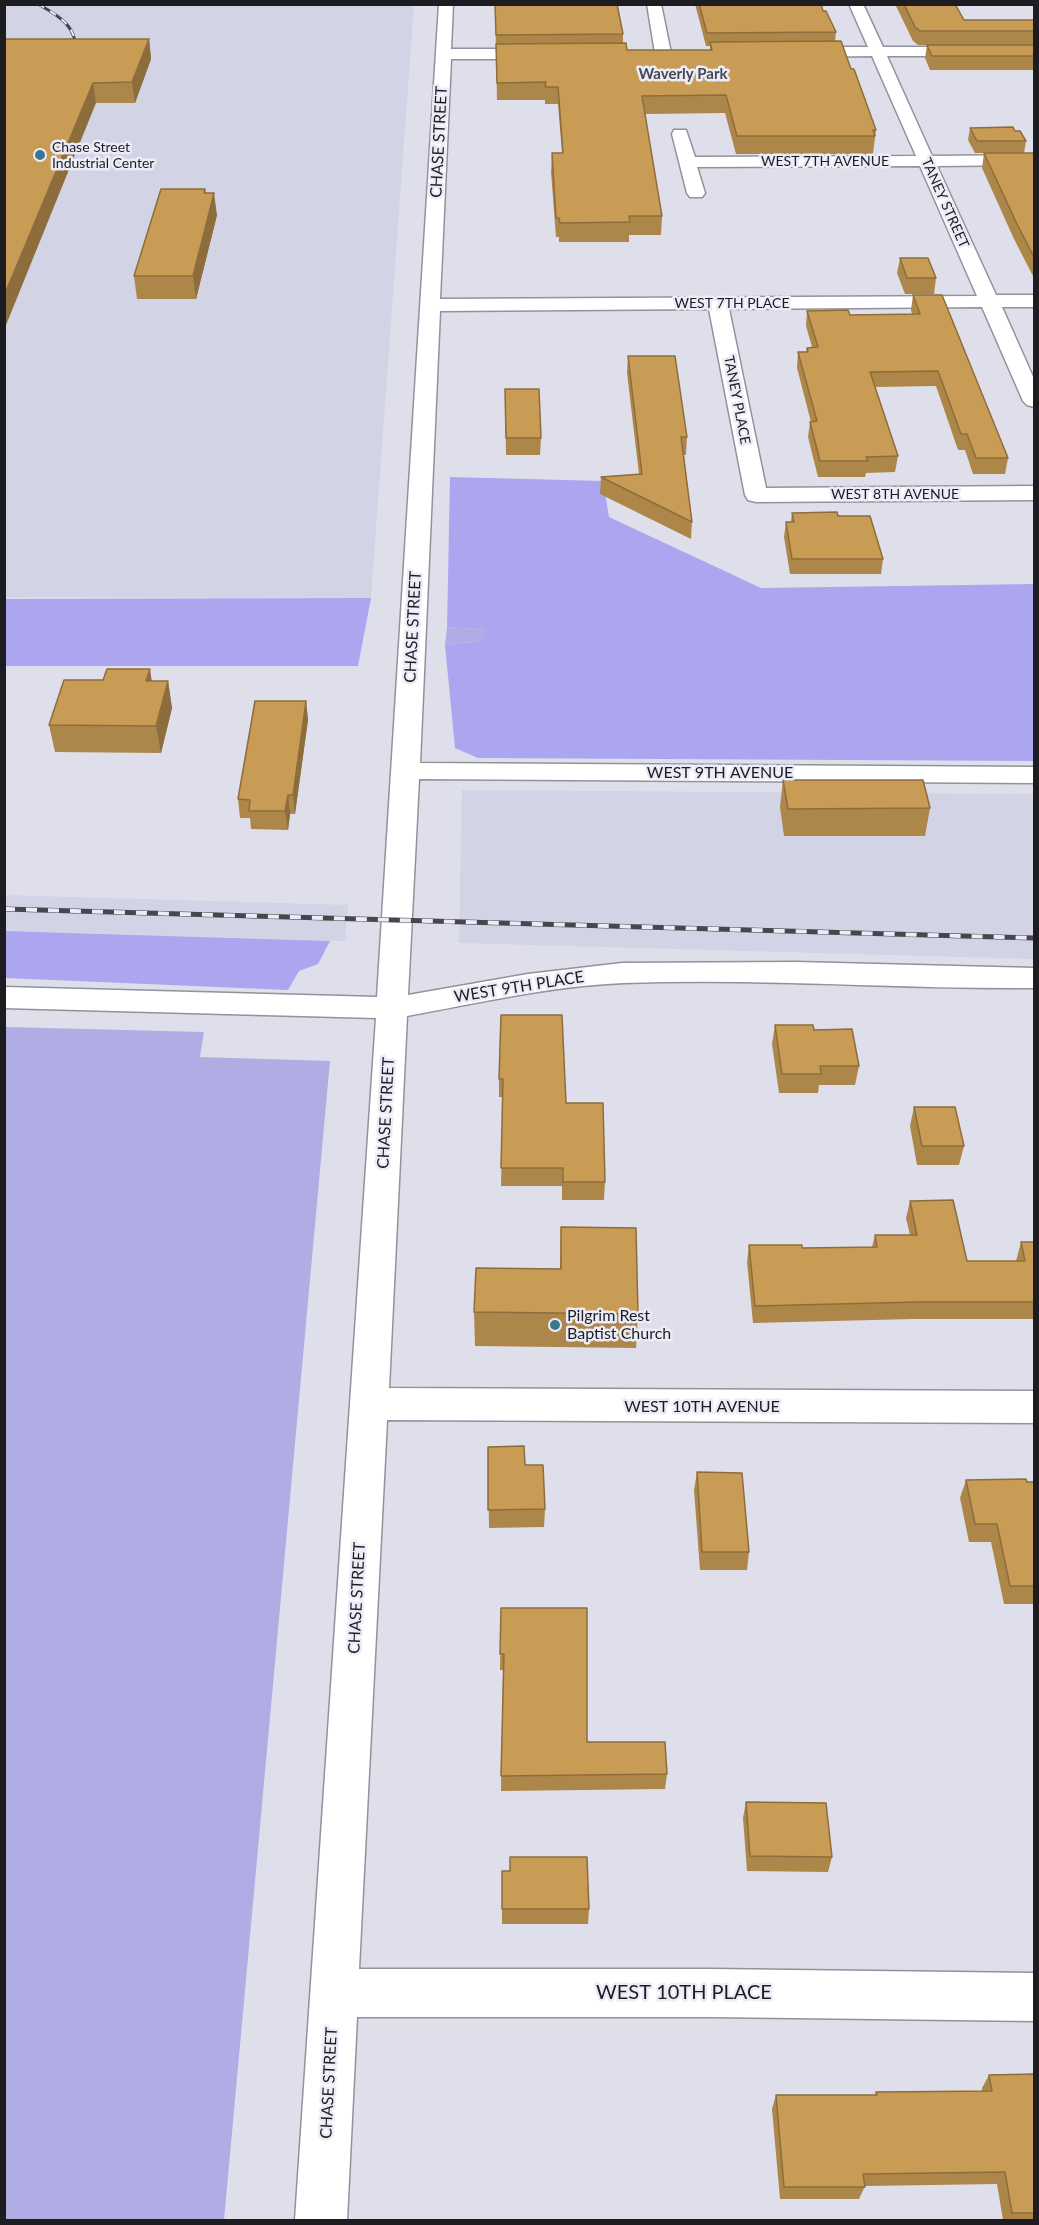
<!DOCTYPE html>
<html>
<head>
<meta charset="utf-8">
<style>
	body { margin:0 }
	#map { position:relative; width:1039px; height:2225px; overflow:hidden; background:#dfdfeb; font-family:Lato,sans-serif }
	canvas { display:block }
	.frame { position:absolute; inset:0; border:6px solid #1d1d21; pointer-events:none }
</style>
</head>
<body>
<div id="map">
<canvas width="1039" height="2225"></canvas>
<div class="frame"></div>
</div>
<script>
const c = document.querySelector('canvas').getContext('2d');
c.lineJoin = 'round';
function paint(path, color) { c.fillStyle = color; c.fill(path, 'evenodd'); }
function strokePath(path, color, width, dash) { c.strokeStyle = color; c.lineWidth = width; c.lineCap = dash ? 'butt' : 'round'; c.setLineDash(dash || []); c.stroke(path); }
function label(font, color, halo, rows, align = 'center') {
  c.font = font + ' Lato,sans-serif'; c.lineWidth = 5; c.setLineDash([]); c.textBaseline = 'middle'; c.strokeStyle = halo; c.fillStyle = color; for (const [text, x, y, turn = 0] of rows) {
    c.save(); c.translate(x, y); c.rotate((+turn || 0) * Math.PI / 180); c.textAlign = isNaN(turn) ? turn : align; if (halo) c.strokeText(text, 0, 0); c.fillText(text, 0, 0); c.restore();
  }
}
paint(new Path2D(`
	M5,5H414L371,598L5,597Z
	M462,790L1034,794V959L459,943Z
	M5,895L348,905L345,941L5,931Z`), '#d3d3e6');
paint(new Path2D(`
	M447,627L488,630L482,641L445,645Z
	M5,1027L204,1032L200,1057L330,1061L224,2220H5Z`), '#b0ade5');
paint(new Path2D(`
	M450,477L603,481L609,517L761,588L1034,584V761L478,758L455,748L445,645L482,641L487,630L447,627Z
	M371,598L358,666H5V599Z
	M5,931L330,941L318,964L299,971L288,990L5,978Z`), '#aba6ef');
const minor = new Path2D(`
	M439,4H453L451,49H541L549,54L541,59H451L440,299L977,296L920,166L697,167L705,193L702,197H690L687,193L672,134L674,130H686L695,157L916,156L872,56L799,57L791,52L799,47H868L849,4H863L883,47H1034V56H887L932,156L1034,155V165L937,166L996,295H1034V307H1002L1034,379V407L1027,405L1023,401L982,307L729,309L766,488L1034,486V500L756,502L748,500L745,495L709,309L440,311L420,763L1034,767V783L419,779L408,995L528,974L622,963L796,962L1034,968V988C898,989 761,978 624,983C551,986 478,1003 407,1016L389,1388L1034,1391V1423L387,1420L359,1969H712L1034,1973V2021L712,2017H357L347,2220H295L376,1018L4,1008V987L377,997Z
	M647,4H661L671,53L668,56L663,58L655,53Z`);
strokePath(minor, '#92929d', 3);
paint(minor, '#fff');
const railFar1 = new Path2D(`
	M38,4C57,15 78,26 75,51`);
const rail = new Path2D(`
	M4,909L1034,938`);
strokePath(railFar1, '#46464c', 3);
strokePath(rail, '#46464c', 5);
strokePath(railFar1, '#ececf9', 2, [7]);
strokePath(rail, '#ececf9', 4, [11]);
paint(new Path2D(`
	M495,4L623,34V43L627,50H710V46H706L695,4H821L823,11L836,32L835,41L851,69L876,130L873,154H736L725,113L645,114L662,216L661,235H629V242H559V237H556L551,172L552,153H562L558,104H545V100H497Z
	M895,4H955L964,20H1035V70H930L925,58L927,45H918L913,41Z
	M4,39H149L151,59L135,103H96Z
	M970,128L1015,131L1026,141L1024,153H1035V280L1014,239L982,168L984,153H975L968,140Z
	M205,189L206,193L217,215L196,299H137L134,276Z
	M900,258L936,278L934,294H905L897,273Z
	M913,295L1008,458L1005,474H973L965,450H958L936,386L875,387L898,456L895,472L866,473L865,477H818L808,437L810,422H811L797,368L798,352H806L807,348L812,347L806,326L807,311L850,315L912,314L911,310Z
	M628,356L687,437L686,455H684L692,522L691,539L600,494L601,477L639,474L627,373Z
	M505,389L541,438L540,455H506Z
	M792,513L838,516L883,559L881,574H790L784,537L786,522H791Z
	M152,681H168L172,708L161,753L55,752L49,725Z
	M306,701L308,720L295,814H290L288,830L251,829L250,818H240L238,799Z
	M783,780L930,808L925,836H784L780,807Z
	M501,1015L566,1103L605,1182L604,1200H562V1186H501L503,1097H499V1079Z
	M775,1025L814,1030L859,1066L855,1085H819L818,1093H779L772,1044Z
	M914,1107L964,1146L959,1165H917L910,1126Z
	M910,1201L967,1261H1016L1021,1242H1035V1319H913L753,1323L747,1262L749,1245L802,1248L872,1247L875,1235H910L906,1218Z
	M561,1227L638,1314L636,1348L475,1346L474,1312L560,1269Z
	M488,1447L525,1465L545,1509L544,1527L489,1528Z
	M697,1472L749,1552L747,1570H700L694,1490Z
	M966,1480L1035,1482V1604H1004L991,1542H969L960,1498Z
	M501,1608L587,1742L667,1774L665,1789L501,1791L503,1670H500Z
	M746,1802L832,1857L828,1872L747,1871L743,1818Z
	M502,1871L589,1909L588,1924H502Z
	M1035,2074V2220H1003L997,2184L865,2186L859,2199H780L772,2109L776,2095H875L876,2092L982,2091V2088L989,2075Z`), '#ad8649');
paint(new Path2D(`
	M149,39L151,59L135,103L132,82Z
	M93,83L96,103L4,330V296Z
	M214,193L217,215L196,299L193,276Z
	M150,669L154,696L146,681Z
	M168,681L172,708L161,753L156,726Z
	M306,701L308,720L295,814L293,795Z
	M288,795L290,814L288,830L285,811Z`), '#8d6d3c');
const building = new Path2D(`
	M495,4H617L623,34L496,35Z
	M699,4H821L823,11H826L836,32L707,33Z
	M904,4H955L964,20H1035V31H920L915,27Z
	M4,39H149L132,82L93,83L4,296Z
	M841,41L851,69H854L876,130H873L875,136H737L726,95L642,96L662,216H629L630,222L560,223L559,218H556L552,153H563L558,87H545L546,82L497,83L496,44L626,43L627,50H712L710,42Z
	M927,45H1035V56H932Z
	M1013,127L1015,131H1020L1026,141H977L970,128Z
	M984,153H1035V259L1017,224Z
	M161,189H205L204,193H214L193,276H134Z
	M900,258H928L936,278H907Z
	M913,295H942L1008,458H976L967,434H961L938,371L870,372L898,456L866,457L868,461H820L810,422L817,421L798,352H808L807,348L818,347L807,311L848,310L850,315L920,314Z
	M628,356H675L687,437H681L692,522L601,477L642,474Z
	M505,389H539L541,438H506Z
	M837,512L838,516H870L883,559H792L786,522H794L792,513Z
	M107,669H150L146,681H168L156,726L49,725L64,680H103Z
	M255,701H306L293,795H288L285,811H249L250,800L238,799Z
	M783,780H923L930,808L788,809Z
	M501,1015H562L566,1103H603L605,1182H563V1168H501L503,1079H499Z
	M775,1025H813L814,1030L852,1029L859,1066H820L821,1074H782Z
	M914,1107H955L964,1146H922Z
	M953,1200L967,1261H1025L1021,1242H1035V1302H917L755,1306L749,1245H802V1248L877,1247L875,1235H917L910,1201Z
	M561,1227L636,1228L638,1314L474,1312L476,1268L561,1269Z
	M524,1446L525,1465H543L545,1509L488,1510V1447Z
	M697,1472L742,1473L749,1552H702Z
	M1026,1479L1027,1482H1035V1586H1010L997,1524H975L966,1480Z
	M501,1608H587V1742H665L667,1774L501,1776L504,1654H500Z
	M746,1802L826,1803L832,1857L750,1856Z
	M510,1857H587L589,1909H502V1871H510Z
	M1035,2074V2213H1012L1005,2172L863,2174L865,2187H784L776,2095H877L876,2092L992,2091L989,2075Z`);
paint(building, '#c99c55');
strokePath(building, '#8d6d3c', 1.5);
for (const [x, y, r, color] of [
	[40,155,6,"#3a778e"],
	[555,1325,6,"#3a778e"]
]) { const dot = new Path2D(); dot.arc(x, y, r, 0, 2 * Math.PI); c.fillStyle = color; c.fill(dot); strokePath(dot, '#ececf9', 2); }
label('14px', '#1d1d21', '#ececf9', [
	["Chase Street",52,147],
	["Industrial Center",52,163]
], 'left');
label('14px', '#1d1d21', '#ececf9', [
	["WEST 7TH AVENUE",825,161],
	["TANEY STREET",945,203,66],
	["WEST 7TH PLACE",732,303],
	["TANEY PLACE",737,400,79],
	["WEST 8TH AVENUE",895,494]
]);
label('bold 15px', '#484852', '#ececf9', [
	["Waverly Park",683,74]
]);
label('16px', '#1d1d21', '#ececf9', [
	["CHASE STREET",439,142,-87],
	["CHASE STREET",413,627,-87],
	["WEST 9TH AVENUE",720,773],
	["WEST 9TH PLACE",519,987,-9],
	["CHASE STREET",386,1113,-87],
	["WEST 10TH AVENUE",702,1407],
	["CHASE STREET",357,1598,-87],
	["CHASE STREET",329,2083,-87]
]);
label('16px', '#1d1d21', '#ececf9', [
	["Pilgrim Rest",567,1316],
	["Baptist Church",567,1334]
], 'left');
label('20px', '#1d1d21', '#ececf9', [
	["WEST 10TH PLACE",684,1993]
]);
</script>
</body>
</html>
